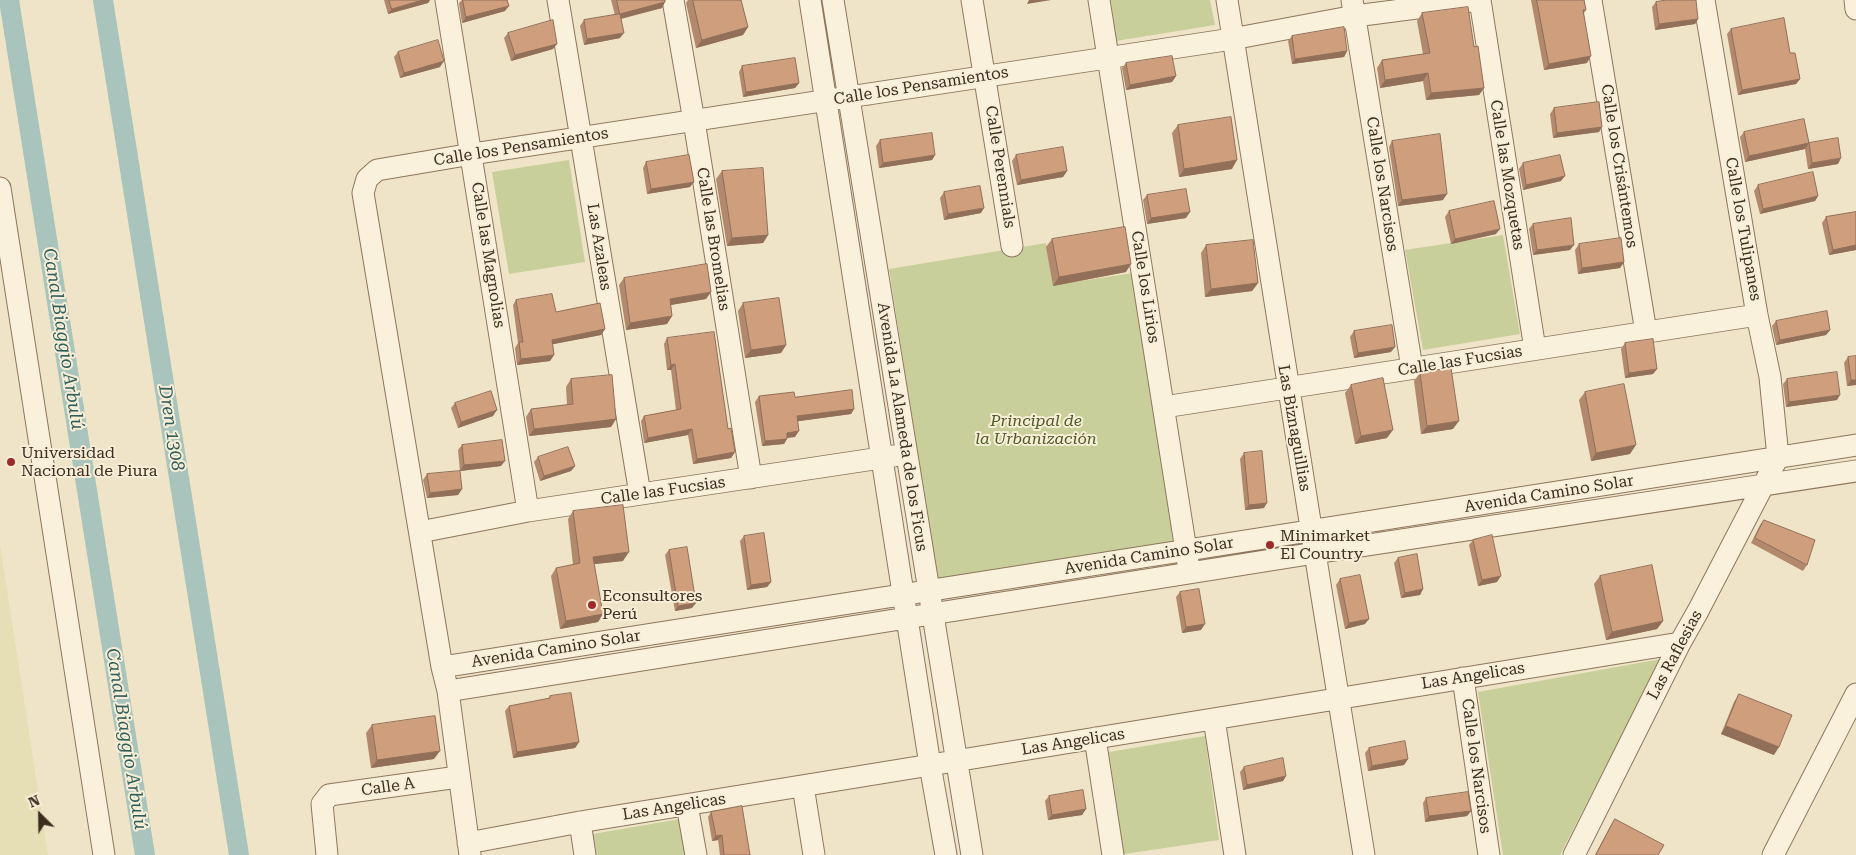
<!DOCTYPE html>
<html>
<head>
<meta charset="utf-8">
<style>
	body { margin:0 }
	#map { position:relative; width:1856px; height:855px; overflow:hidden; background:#f0e4c8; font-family:"Roboto Serif",serif }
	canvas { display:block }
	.north { position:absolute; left:15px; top:790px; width:50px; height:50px; -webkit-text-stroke:4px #f7eed8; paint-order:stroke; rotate:337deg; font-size:14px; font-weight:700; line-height:20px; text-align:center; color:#3d2e20 }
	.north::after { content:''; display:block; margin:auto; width:18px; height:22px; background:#3d2e20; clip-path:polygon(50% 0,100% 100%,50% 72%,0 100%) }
</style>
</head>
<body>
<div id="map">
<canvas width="1856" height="855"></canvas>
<div class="north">N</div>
</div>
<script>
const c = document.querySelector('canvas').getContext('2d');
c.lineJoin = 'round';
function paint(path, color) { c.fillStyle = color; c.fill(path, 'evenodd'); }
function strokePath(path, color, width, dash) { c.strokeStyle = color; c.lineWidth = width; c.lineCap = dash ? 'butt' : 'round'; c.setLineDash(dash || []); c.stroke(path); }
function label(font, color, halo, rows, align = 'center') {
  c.font = font + ' "Roboto Serif",serif'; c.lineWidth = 4; c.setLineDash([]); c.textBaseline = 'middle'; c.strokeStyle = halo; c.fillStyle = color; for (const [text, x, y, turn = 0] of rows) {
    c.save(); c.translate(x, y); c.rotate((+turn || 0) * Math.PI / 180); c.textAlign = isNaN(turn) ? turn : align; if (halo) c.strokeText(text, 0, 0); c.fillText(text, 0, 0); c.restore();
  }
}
paint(new Path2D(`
	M0,545L48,855H0Z`), '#e6deb5');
paint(new Path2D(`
	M1111,0H1210L1215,25L1116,41Z
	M569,160L585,262L509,274L492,172Z
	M1503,235L1520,334L1423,350L1405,250Z
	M1046,243L1053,285L1133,273L1176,541L937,579L889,269Z
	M1661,659L1560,855H1503L1478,692Z
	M1205,736L1219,840L1124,854L1109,752Z
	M680,819L686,855H597L593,834Z`), '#c9cf9b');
strokePath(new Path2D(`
	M9,0L145,855
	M103,0L239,855`), '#a9c4bc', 20);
const minor = new Path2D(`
	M446,0L528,511
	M558,0L640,494
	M673,0L694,121L751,478
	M810,0L930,765L946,855
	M833,0L972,855
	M972,0L1012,246
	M1099,0L1188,563
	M1227,0C1270,285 1318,570 1364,855
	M1352,0L1412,368
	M1480,0L1535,349
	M1591,0L1646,332
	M1855,0L1856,9
	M0,188L104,855
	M1164,407L1757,315
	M420,532L528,511L894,456
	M442,667L1856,445
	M1463,678L1489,855
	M448,691L1315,553L1856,471
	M1214,719L1235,855
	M1095,738L1113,855
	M803,786L814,855
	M687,805L696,855
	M580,822L585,855
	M468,843L580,822L1680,643
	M327,855L322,804L329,795L458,777
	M470,855L448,691L442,667L363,193L367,179L377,170L472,154L1232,39L1355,16L1478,0
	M1574,855L1680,643L1698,611L1778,457L1770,377L1757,315L1704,0
	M1773,855L1856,694`);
strokePath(minor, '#8d765c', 23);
strokePath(minor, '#faf1dc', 21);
paint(new Path2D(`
	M384,0H430L428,3L388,14Z
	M462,0H507L505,11L462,23L459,3Z
	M611,0H665L662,8L621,18L620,38L584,45L580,26L584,20L615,15Z
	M688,0H741L748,27L743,35L696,48L686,3Z
	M1531,0H1584L1586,10L1584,13L1587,63L1544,70Z
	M1656,2L1698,19L1695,24L1655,30L1652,7Z
	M1422,13L1474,47L1484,88L1479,95L1426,100L1423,81L1380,88L1377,68L1382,60L1423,54L1417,21Z
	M1731,29L1790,53L1800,79L1796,84L1738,95L1727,34Z
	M508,33L553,49L511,61L504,38Z
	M1292,36L1347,51L1344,57L1292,64L1288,41Z
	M398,52L440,67L400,78L394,57Z
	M1126,63L1176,76L1172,82L1126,90L1122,68Z
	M742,66L799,83L795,88L743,97L739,72Z
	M1554,108L1599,132L1553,138L1550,114Z
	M1178,125L1232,169L1179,177L1172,133Z
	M1744,132L1809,143L1838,164L1808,169L1805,149L1745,162L1740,137Z
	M880,140L935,155L932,160L879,168L876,146Z
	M1392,141L1443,200L1398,206L1389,147Z
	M1016,155L1067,171L1063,177L1017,185L1012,161Z
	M646,162L690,187L647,194L643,168Z
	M1523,163L1561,181L1523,190L1519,169Z
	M722,171L768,235L763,243L727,246L716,179Z
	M1758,185L1818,196L1815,201L1760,214L1754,191Z
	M944,192L981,213L944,220L940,198Z
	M1147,195L1186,218L1147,224L1143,200Z
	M1449,211L1496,234L1451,244L1445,217Z
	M1856,212V250L1829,255L1822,223L1826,217Z
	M1533,224L1570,250L1533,255L1529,229Z
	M1052,239L1126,272L1053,286L1046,247Z
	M1579,244L1624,262L1620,268L1578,274L1575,250Z
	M1206,245L1258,283L1252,291L1205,297L1201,253Z
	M624,278L706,299L670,305L672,316L667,324L626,330L619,285Z
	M516,300L556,312L605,329L601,335L553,344L554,355L550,361L517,365L515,348L518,343L513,305Z
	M743,303L786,345L781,353L745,358L738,311Z
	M1776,321L1830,330L1826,335L1776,345L1772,326Z
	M1354,331L1391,352L1354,358L1350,337Z
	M667,338L728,429L735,452L731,458L693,464L688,435L644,443L641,421L644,416L676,410L671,370H667L664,344Z
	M1625,343L1657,369L1653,374L1625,378L1621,349Z
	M1848,357L1856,385L1847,386L1844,363Z
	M1420,373L1453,429L1421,434L1414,381Z
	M571,379L616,419L611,427L529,436L526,417L531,409L567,405L566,387Z
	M1787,379L1837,400L1786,407L1783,384Z
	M1351,385L1387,438L1355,444L1345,393Z
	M1585,392L1630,454L1591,461L1579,400Z
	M759,396L795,397L854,409L851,414L798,421L795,437L787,438L784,444L762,446L755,402Z
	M455,403L493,416L458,428L451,408Z
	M462,445L501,466L460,471L458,450Z
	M1244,453L1264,508L1245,510L1240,459Z
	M538,457L575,466L571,471L540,481L534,462Z
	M427,474L462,489L458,495L427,498L423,480Z
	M573,511L623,561L594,564L603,614L598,622L560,629L551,576L556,568L573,565L568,519Z
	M1764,520L1807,565L1803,571L1751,543L1760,525Z
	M744,536L771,582L767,587L747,590L740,541Z
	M1473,540L1497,582L1478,586L1469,545Z
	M669,550L692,608L675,611L665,555Z
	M1398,558L1423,589L1420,595L1401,598L1394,563Z
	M1600,576L1663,621L1657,629L1606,640L1594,584Z
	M1340,579L1365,624L1345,629L1336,585Z
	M1180,592L1201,630L1182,633L1176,597Z
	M1739,694L1774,755L1721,734L1734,702Z
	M550,696L579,742L575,748L513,758L505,711L509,706L548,699Z
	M372,725L434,759L371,768L366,733Z
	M1369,748L1408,759L1404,765L1368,771L1365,753Z
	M1244,767L1286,776L1283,781L1243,790L1240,772Z
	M1049,796L1086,809L1082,815L1048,820L1045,801Z
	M1426,798L1471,811L1467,816L1425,822L1423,803Z
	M711,812L750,855H720L718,840L712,841L708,817Z
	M1615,819L1658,855H1595L1610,827Z`), '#b2896c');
paint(new Path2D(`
	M423,0H430L428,3L388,14L392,9Z
	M1029,0H1051L1027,4Z
	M665,2L662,8L617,20L620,14Z
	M509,6L505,11L462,23L466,17Z
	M1698,19L1695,24L1655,30L1659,24Z
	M748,27L743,35L696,48L702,40Z
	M624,33L620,38L584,45L587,39Z
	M557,44L553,49L511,61L515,55Z
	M1347,51L1344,57L1292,64L1295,59Z
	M1591,56L1587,63L1544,70L1549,64Z
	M444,61L440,67L400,78L404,73Z
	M1428,73L1423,81L1380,88L1385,80Z
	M1176,76L1172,82L1126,90L1130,85Z
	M1800,79L1796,84L1738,95L1742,90Z
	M799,83L795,88L743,97L746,92Z
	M1484,88L1479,95L1426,100L1431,93Z
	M1602,127L1599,132L1553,138L1557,133Z
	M1809,143L1805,149L1745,162L1749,156Z
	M935,155L932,160L879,168L883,163Z
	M1841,158L1838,164L1808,169L1812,163Z
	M1237,160L1232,169L1179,177L1184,169Z
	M1067,171L1063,177L1017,185L1021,180Z
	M1565,176L1561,181L1523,190L1526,185Z
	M694,182L690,187L647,194L651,189Z
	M1447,194L1443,200L1398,206L1402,200Z
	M1818,196L1815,201L1760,214L1763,209Z
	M984,208L981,213L944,220L948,214Z
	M1190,212L1186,218L1147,224L1151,218Z
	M1500,229L1496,234L1451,244L1455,239Z
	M768,235L763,243L727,246L732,238Z
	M1574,245L1570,250L1533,255L1537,250Z
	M1856,245V250L1829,255L1833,250Z
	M1624,262L1620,268L1578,274L1582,268Z
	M1131,264L1126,272L1053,286L1059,277Z
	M1258,283L1252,291L1205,297L1211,289Z
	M711,292L706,299L665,306L670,299Z
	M672,316L667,324L626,330L630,323Z
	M605,329L601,335L549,345L552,340Z
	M1830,330L1826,335L1776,345L1780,340Z
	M786,345L781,353L745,358L751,350Z
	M1395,347L1391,352L1354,358L1358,353Z
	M554,355L550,361L517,365L521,359Z
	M675,364L671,370H667L671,365Z
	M1657,369L1653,374L1625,378L1629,373Z
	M1851,380H1856V385L1847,386Z
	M1840,395L1837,400L1786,407L1789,402Z
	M854,409L851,414L793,422L797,416Z
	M497,410L493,416L458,428L461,422Z
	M616,419L611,427L529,436L534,429Z
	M1459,421L1453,429L1421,434L1427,426Z
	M692,429L688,435L644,443L648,438Z
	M1393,430L1387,438L1355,444L1361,436Z
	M799,431L795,437L783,438L787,433Z
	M787,439L784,444L762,446L765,441Z
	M1636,445L1630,454L1591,461L1596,453Z
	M735,452L731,458L693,464L697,459Z
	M505,461L501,466L460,471L464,465Z
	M575,466L571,471L540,481L544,476Z
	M462,489L458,495L427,498L430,493Z
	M1267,503L1264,508L1245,510L1249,505Z
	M629,552L623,561L587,565L593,557Z
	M1501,576L1497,582L1478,586L1482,580Z
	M771,582L767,587L747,590L751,585Z
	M1423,589L1420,595L1401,598L1405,593Z
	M696,603L692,608L675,611L678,606Z
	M603,614L598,622L560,629L566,621Z
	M1369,619L1365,624L1345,629L1349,623Z
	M1663,621L1657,629L1606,640L1612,632Z
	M1205,624L1201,630L1182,633L1186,627Z
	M1726,726L1779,747L1774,755L1721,734Z
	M579,742L575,748L513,758L517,752Z
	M440,751L434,759L371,768L377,760Z
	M1408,759L1404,765L1368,771L1372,766Z
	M1286,776L1283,781L1243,790L1247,785Z
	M1086,809L1082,815L1048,820L1052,815Z
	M1471,811L1467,816L1425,822L1429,816Z
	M722,835L718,840L712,841L716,836Z`), '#916f58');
const building = new Path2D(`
	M389,0H423L392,9Z
	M463,0H507L509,6L466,17Z
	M617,0H665V2L620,14Z
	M693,0H741L748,27L702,40Z
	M1537,0H1584L1586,10H1583L1591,56L1549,64Z
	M1667,0H1696L1698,19L1659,24L1656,2Z
	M1468,7L1474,47L1478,46L1484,88L1431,93L1428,73L1385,80L1382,60L1430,53L1422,13Z
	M620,14L624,33L587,39L584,20Z
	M1784,18L1790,53H1795L1800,79L1742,90L1731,29Z
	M553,20L557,44L515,55L508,33Z
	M1344,27L1347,51L1295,59L1292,36Z
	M438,40L444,61L404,73L398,52Z
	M1172,56L1176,76L1130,85L1126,63Z
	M795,58L799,83L746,92L742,66Z
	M1599,102L1602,127L1557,133L1554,108Z
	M1231,117L1237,160L1184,169L1178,125Z
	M1804,119L1809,143L1749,156L1744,132Z
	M932,133L935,155L883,163L880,140Z
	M1440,134L1447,194L1402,200L1392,141Z
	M1838,138L1841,158L1812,163L1809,143Z
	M1063,147L1067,171L1021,180L1016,155Z
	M689,155L694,182L651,189L646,162Z
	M1560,155L1565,176L1526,185L1523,163Z
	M763,168L768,235L732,238L722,171Z
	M1813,172L1818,196L1763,209L1758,185Z
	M980,186L984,208L948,214L944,192Z
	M1186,189L1190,212L1151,218L1147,195Z
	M1494,201L1500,229L1455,239L1449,211Z
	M1856,212V245L1833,250L1826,217Z
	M1571,218L1574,245L1537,250L1533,224Z
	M1125,227L1131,264L1059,277L1052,239Z
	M1621,238L1624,262L1582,268L1579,244Z
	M1253,240L1258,283L1211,289L1206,245Z
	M707,264L711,292L670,299L672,316L630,323L624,278Z
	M552,294L556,312L600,303L605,329L552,340L554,355L521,359L519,342H523L516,300Z
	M779,298L786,345L751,350L743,303Z
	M1827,311L1830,330L1780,340L1776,321Z
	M1392,325L1395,347L1358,353L1354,331Z
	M714,332L728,429L731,428L735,452L697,459L692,429L648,438L644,416L681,409L675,364L671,365L667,338Z
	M1653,339L1657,369L1629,373L1625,343Z
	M1856,356V380H1851L1848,357Z
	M1451,368L1459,421L1427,426L1420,373Z
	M1837,372L1840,395L1789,402L1787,379Z
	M612,375L616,419L534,429L531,409L573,404L571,379Z
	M1383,378L1393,430L1361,436L1351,385Z
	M1624,384L1636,445L1596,453L1585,392Z
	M852,390L854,409L797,416L799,431L787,433V439L765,441L759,396L794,392L795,397Z
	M491,391L497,410L461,422L455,403Z
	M502,440L505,461L464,465L462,445Z
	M568,447L575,466L544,476L538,457Z
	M1262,451L1267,503L1249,505L1244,453Z
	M460,471L462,489L430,493L427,474Z
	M623,505L629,552L593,557L603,614L566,621L556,568L580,563L573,511Z
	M1764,520L1815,540L1807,565L1755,538Z
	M764,533L771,582L751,585L744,536Z
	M1492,535L1501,576L1482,580L1473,540Z
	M687,547L696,603L678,606L669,550Z
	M1417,554L1423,589L1405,593L1398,558Z
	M1652,565L1663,621L1612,632L1600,576Z
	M1360,575L1369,619L1349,623L1340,579Z
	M1199,589L1205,624L1186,627L1180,592Z
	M571,693L579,742L517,752L509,706L550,698V696Z
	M1739,694L1792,715L1779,747L1726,726Z
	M435,716L440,751L377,760L372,725Z
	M1405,741L1408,759L1372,766L1369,748Z
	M1283,758L1286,776L1247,785L1244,767Z
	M1083,790L1086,809L1052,815L1049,796Z
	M1468,792L1471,811L1429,816L1426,798Z
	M742,806L750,855H724L722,835L716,836L711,812Z
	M1615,819L1664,845L1658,855H1596Z`);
paint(building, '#cf9f7d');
strokePath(building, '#916f58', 1);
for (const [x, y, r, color] of [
	[11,462,5,"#9e2a2b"],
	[1270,545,5,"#9e2a2b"],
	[592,605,5,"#9e2a2b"]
]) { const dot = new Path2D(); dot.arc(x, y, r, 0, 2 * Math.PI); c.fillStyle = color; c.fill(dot); strokePath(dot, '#f7eed8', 2); }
label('16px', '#3d2e20', '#f7eed8', [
	["Calle los Pensamientos",921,86,-9],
	["Calle los Pensamientos",521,147,-9],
	["Calle los Crisántemos",1619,166,81],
	["Calle Perennials",1000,167,81],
	["Calle las Mozquetas",1507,175,81],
	["Calle los Narcisos",1382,184,81],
	["Calle los Tulipanes",1743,229,80],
	["Calle las Bromelias",713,239,81],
	["Las Azaleas",599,247,81],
	["Calle las Magnolias",488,255,81],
	["Calle los Lirios",1145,287,81],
	["Calle las Fucsias",1460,361,-9],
	["Avenida La Alameda de los Ficus",902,427,81],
	["Las Biznaguillias",1294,428,80],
	["Calle las Fucsias",663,491,-8],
	["Avenida Camino Solar",1549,494,-9],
	["Avenida Camino Solar",1149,556,-9],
	["Avenida Camino Solar",556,649,-9],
	["Las Raflesias",1675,655,-62],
	["Las Angelicas",1473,676,-9],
	["Las Angelicas",1073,742,-9],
	["Calle los Narcisos",1476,766,82],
	["Calle A",388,787,-8],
	["Las Angelicas",674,807,-9]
]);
label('italic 16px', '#4d5a26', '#f7eed8', [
	["Principal de",1036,421],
	["la Urbanización",1036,439]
]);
label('16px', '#3d2e20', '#f7eed8', [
	["Universidad",21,453],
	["Nacional de Piura",21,471],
	["Minimarket",1280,536],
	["El Country",1280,554],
	["Econsultores",602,596],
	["Perú",602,614]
], 'left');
label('italic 18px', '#2f5d5a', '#f7eed8', [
	["Canal Biaggio Arbulú",63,339,81],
	["Dren 1308",171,428,81],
	["Canal Biaggio Arbulú",126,739,81]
]);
</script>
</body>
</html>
